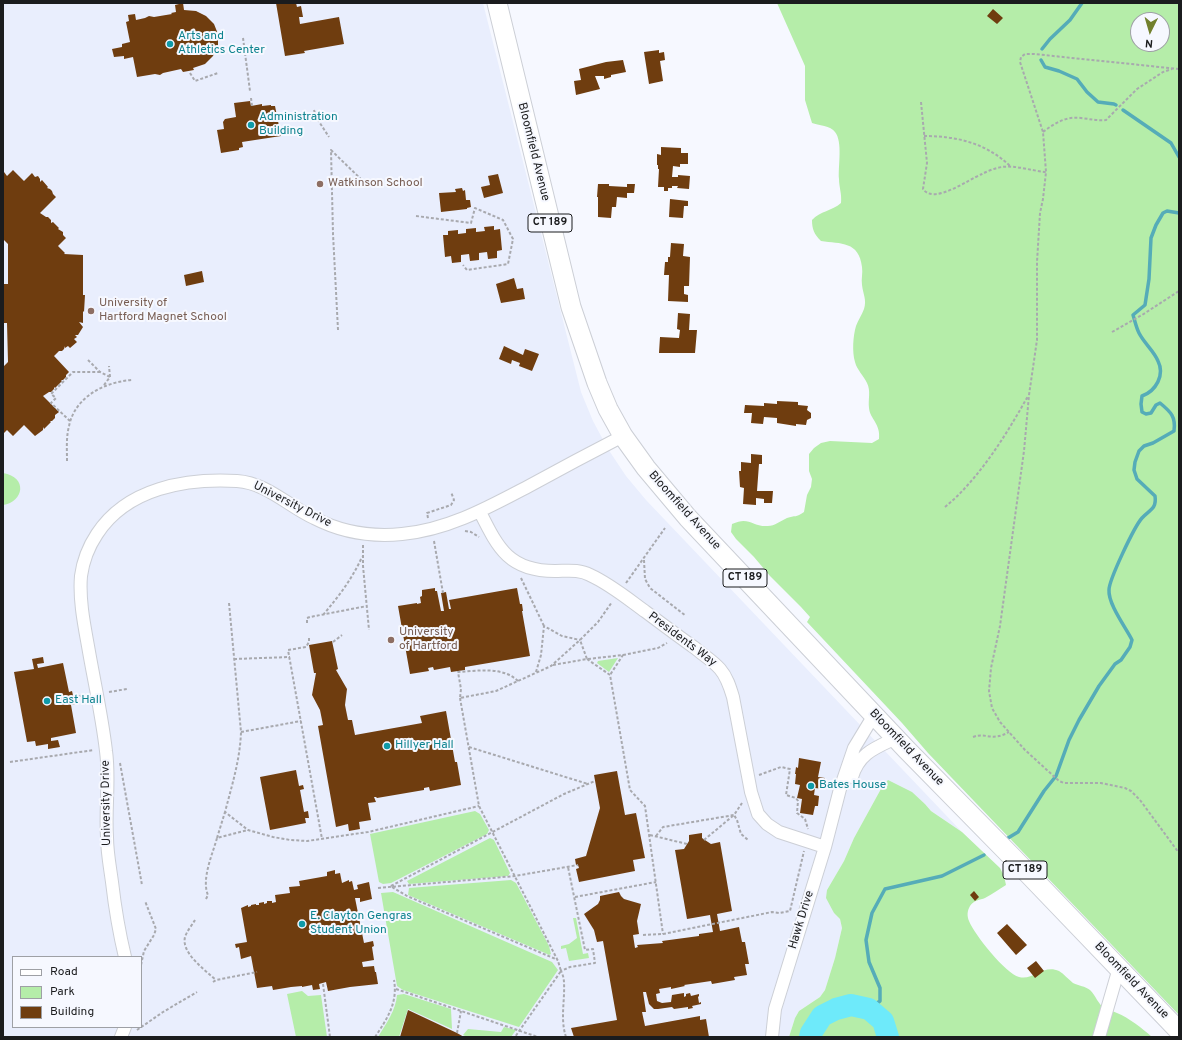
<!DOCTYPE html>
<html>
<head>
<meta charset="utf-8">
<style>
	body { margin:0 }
	#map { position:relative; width:1182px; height:1040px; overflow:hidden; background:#f6f8ff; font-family:Overpass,sans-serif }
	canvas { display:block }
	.frame { position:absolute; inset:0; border:4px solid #1b1c1e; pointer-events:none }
	.legend { position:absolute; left:12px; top:956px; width:130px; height:72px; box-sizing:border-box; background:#f6f8ff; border:1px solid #9ea0a5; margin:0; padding:5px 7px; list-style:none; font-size:12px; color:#1b1c1e }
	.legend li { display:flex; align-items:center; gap:8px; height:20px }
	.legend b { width:20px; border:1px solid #9ea0a5 }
	.north { position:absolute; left:1130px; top:12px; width:40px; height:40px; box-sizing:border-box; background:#f6f8ff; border:1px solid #9ea0a5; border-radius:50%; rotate:185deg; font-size:11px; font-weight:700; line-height:16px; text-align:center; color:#1b1c1e }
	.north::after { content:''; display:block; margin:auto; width:14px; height:18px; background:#72802d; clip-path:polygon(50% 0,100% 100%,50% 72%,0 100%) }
</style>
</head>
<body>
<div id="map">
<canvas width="1182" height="1040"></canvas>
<div class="frame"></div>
<ul class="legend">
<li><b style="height:5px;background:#fff"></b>Road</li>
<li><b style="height:11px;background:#b5eda9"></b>Park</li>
<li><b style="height:11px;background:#6f3d0f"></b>Building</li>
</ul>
<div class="north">N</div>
</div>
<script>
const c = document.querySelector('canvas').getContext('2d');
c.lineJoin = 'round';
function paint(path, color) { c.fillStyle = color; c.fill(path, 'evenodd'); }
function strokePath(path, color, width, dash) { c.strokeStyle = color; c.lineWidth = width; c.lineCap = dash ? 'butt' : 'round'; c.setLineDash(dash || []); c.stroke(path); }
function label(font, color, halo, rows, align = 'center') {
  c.font = font + ' Overpass,sans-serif'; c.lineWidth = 4; c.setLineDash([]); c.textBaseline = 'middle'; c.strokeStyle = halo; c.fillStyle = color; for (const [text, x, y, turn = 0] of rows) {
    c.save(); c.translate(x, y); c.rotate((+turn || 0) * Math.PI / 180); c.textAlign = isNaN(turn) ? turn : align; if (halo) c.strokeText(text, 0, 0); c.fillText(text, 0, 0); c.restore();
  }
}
paint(new Path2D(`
	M3,3H483L581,392L593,421L608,449L626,476L646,500L962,832L931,811L925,804L911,792L888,781L882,787L854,838L844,861L827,890L834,913L840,919L842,928L835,958L825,990L820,997L799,1011L795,1018L789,1037H3ZM13,957H141V1027H13Z`), '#e9eefd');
paint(new Path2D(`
	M777,3H1179V1015L928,753L902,723L807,622L810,617L801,607L770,576L754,557L736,539L731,532L732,524C749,516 751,526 766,526C774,527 780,521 787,518C795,515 796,518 804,512L807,495L811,487L812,479L809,471V454L814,448L821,443L830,441L872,443L879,439C881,424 870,419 869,408C868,399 871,391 867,383C864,376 857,370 855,362C852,352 853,336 856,326C858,320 862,315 864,309C867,300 863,294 862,285C861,279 863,273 862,267C859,241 841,244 821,241C814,234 812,229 812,220C820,211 832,211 841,203C842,194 839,187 839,179C838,166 843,142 835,132C831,126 818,125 812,123L805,100V66ZM1138,20H1162V44H1138Z
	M3,473C28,477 24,502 3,505Z
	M618,658L609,672L597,663L598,661Z
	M888,780L912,792L925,804L931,811L962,832L1000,868L1004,876L1006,885C999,889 993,894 985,898C980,900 974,900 970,906C967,911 967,916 969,921C974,934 1006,974 1019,977C1033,981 1043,964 1059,971C1064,974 1068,979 1073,983C1079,986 1085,986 1090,990C1096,996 1098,1004 1105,1009C1109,1011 1113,1011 1117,1013C1129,1018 1142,1028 1152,1037H789L795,1018L799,1011L820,997L825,990L835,958L842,928L840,919L834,913L826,898L827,890L844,861L854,838L882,787Z
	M475,811L480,814L489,830L487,834L391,883L383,884L379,882L370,834Z
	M490,838L494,840L510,873L508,876L409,884L407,881Z
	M511,880L516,883L549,946L551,954L549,955L545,953L408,895L409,888Z
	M393,892L552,962L558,970L519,1027L403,990L397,986L381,893Z
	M573,918H576L583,954L588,953L589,958L569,961L566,948L561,949V946L569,944L577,938Z
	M302,991L308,996L321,995L327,1037H296L287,994Z
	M404,994L451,1009L452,1029L408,1009L399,1037H378C386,1024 396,1010 397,995Z
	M504,1027L516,1030L511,1037H467L463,1035L468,1029L501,1032Z`), '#b5eda9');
strokePath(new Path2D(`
	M1042,49L1050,39L1070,20L1082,3
	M1041,60L1045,67L1059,71L1077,79L1087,92L1098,102L1114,104L1116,105
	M1123,110L1171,143L1179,157
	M1008,838L1018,832L1044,791L1056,776L1069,740L1079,720L1099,686L1115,664L1121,660L1130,647L1132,640C1126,628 1108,604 1109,590C1109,580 1134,527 1142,518C1149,510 1157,509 1155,496L1137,479L1134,470L1135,462L1139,451L1144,446L1153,443L1174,431C1176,417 1171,412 1160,403L1156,405L1151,413L1146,414L1142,412L1141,404L1142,396C1156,391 1165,375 1158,361C1154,351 1144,343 1139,333C1136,327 1135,321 1133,315L1145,305L1149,279L1151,238L1156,225L1163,213L1167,211L1179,213
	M869,1009L880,1001V988L869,962L866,940L872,913L885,889L942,876L984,855`), '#55acb8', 3.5);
strokePath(new Path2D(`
	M810,1037L811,1033L822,1016L836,1009L851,1005L869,1009L883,1021L888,1037`), '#6eeafa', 22);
paint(new Path2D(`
	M183,3L184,10L196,11L206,16L214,24L218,34V45L213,56L205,64L193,68L194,70L183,72L181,69L163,73L160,75L155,74L137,77L133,57L124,59V56L114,57L112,49L122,47V44L130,42L126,22L129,21L128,15L135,14L136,20L145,18L149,16L154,17L172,14L171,13L176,12L175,5Z
	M276,3H296L297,7L301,6L303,17H299L300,24L339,17L344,44L304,51L305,53L285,56Z
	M993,9L1003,18L997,24L987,16Z
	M659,50V53L664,52L665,60L660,61L663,81L649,84L644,52Z
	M623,60L626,72L611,75V77L604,79V76H595L600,89L576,95L574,81L581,80L579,69L606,62Z
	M250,101L251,106L262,104V106L271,105V106H275L281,136L242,142L243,147L239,148V150L221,153L217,130L224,129L223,122L225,119L236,117L234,103Z
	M661,147L681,148V153H688V164H680V167L673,166L672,177H678V175L690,176L689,189L677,188L678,186H672V188H668V191H664V187H658L659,169H658V165H657V154L661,155Z
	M13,170L24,181L32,173L35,177L38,176L40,179V182L42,180L48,187L47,188L50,189L52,191L53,194L56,197L40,213L46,217H48L51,220V223L53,222L59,228L58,229L63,232V235L66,238L58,246L65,253L64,254L83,255V295H85L84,312L83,311V323L79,322L83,327L78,335H75L77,337L74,339L77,342L70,348L68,346L65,348V346L64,349L62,351H59L54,356L69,372L66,375V377L63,380H61L62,381L55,388L54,387V389L51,392H49L43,396L59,412L55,415V418L52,421H50L51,422L44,429L43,427V430L35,436L24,425L13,436L7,430L3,434V367L8,362L7,323H4L3,320V287L4,284H8V244L3,239V173L4,172L7,176Z
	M498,174L503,193L484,198L481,187L490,185L488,176Z
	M598,184H609V186L627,187V184H635L634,193H627V198L617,197L616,207H612L611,218L598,217V197H597Z
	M462,188L463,191L465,190L466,200H470L471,207L467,208V209L441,212L439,193L456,192L455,189Z
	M670,199L688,201V206H684L683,218L669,217Z
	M494,226V230L500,229L502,250L497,251V258L488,259L487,252L479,253V260L470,261L469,254L461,255V262L452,263L451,256L445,257L443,235H448V231L458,230V234L466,233V229L476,228V232L485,231L484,227Z
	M671,243L684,244L683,256L690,257L689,286H684V294L688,295V302L668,301L669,275H664L665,262H668V257H670Z
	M202,271L204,282L186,286L184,275Z
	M514,278L517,289L523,288L525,299L501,303L496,284Z
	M678,313L690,314L689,330H697L695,353H659L660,337L679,338L680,330L677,329Z
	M504,346L523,355L525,349L539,354L532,371L519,366L520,363L512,360L511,364L499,359Z
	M777,401L798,402V405L808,406L807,410L811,413V418L807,420L806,425L796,424V426L777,423V418L764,417L763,424L751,423L752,413H744L745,405L764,406V403L777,404Z
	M751,454L762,455V464H759L757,491H773L772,503H764V499L756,498V505L743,504L744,488L740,487L739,471H741V462L751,463Z
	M435,588V591H437L441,611H444L441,593L446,592L449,609H451L449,600L517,588L520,604H522L523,611H522L530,656L465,667V670L451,672L450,667L434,670L433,667L428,668L429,671L410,674L398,606L417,603V604L421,603L420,597L422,596V590Z
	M332,641L338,669L336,670L347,689L345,705L348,720H352L355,735L422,723L420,716L446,711L455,762H457L461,785L430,791L429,787L424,788V790L377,798L376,797H374L376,802L368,803L371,820L359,822L360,829L349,831L348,824L336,827L318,726L323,725L320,710L312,695L316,673H314L309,645Z
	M43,657L44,663L37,664L38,668L63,663L69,692L72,691L75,704L71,705L76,733L51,738V741L58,740L60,747L48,749V744L36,746L35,741L27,742L14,672L34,669L32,659Z
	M799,758L821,762L818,777L825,778L823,789L815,788L814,795L819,796L818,806H815L813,815L800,813L802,799L797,798L800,785L795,784L796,774H795L796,767L798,768Z
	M296,770L299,786L303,785L304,789L300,790L304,812L308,811L309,818H305L306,823L270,830L260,777Z
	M617,771L625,815L636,813L645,858L633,860L635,871L579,882L576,869L579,868L578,865H576L575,859L586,856L600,808L594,775Z
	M702,833V838L711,844L720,842L732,911L717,914L720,931L739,927L742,942H745L749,964H745L747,975L734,977L735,980L712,984L711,981L684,985L685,986L671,989V987L659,989L660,993L656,994L657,1001L662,1003L671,1002L672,995L684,993V997L686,996V994L690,993L691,996L699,994V996L698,997L699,1003L701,1002V1004L692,1006L693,1008L688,1009V1007L674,1009L672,1007L658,1009H654L649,1004L646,992H643L646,1012H642L645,1026L700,1016V1020L706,1019L709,1037H574L571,1028L617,1020L603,941L597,942L594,930L584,914L598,904L600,900V896L619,892L621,896L624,899L641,904L637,921L639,934L633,935L635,948L638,947L637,945L663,943L662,941L699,936V934L713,932L710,915L687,919L675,850L684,849L689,841V835Z
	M335,870V874L340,873L342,883L349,880V882L352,881L354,890L358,889L357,885L369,882L372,899L360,902V898H355L364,943L373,941L374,946L372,947L374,960L362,962L363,967L374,966L375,972H376L378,984L350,987L328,991L326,982L319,984L320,989L313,990L312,985L302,987V986L291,987L273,990L272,986L257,988L251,956L241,959L239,947L236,948L235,944L247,942L241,908L248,905V907L251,906V905L256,904V905H259V903L264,902V904L267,903V901H272V903L276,902L275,895L290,893L289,887L300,886L299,881L327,876V872Z
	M974,891L979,897L975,901L970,895Z
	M1007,924L1027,945L1016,955L997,933Z
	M1036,961L1044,971L1035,978L1027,968Z
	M408,1010L457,1033L464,1037H400Z`), '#6f3d0f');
const street = new Path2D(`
	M480,512C498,548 509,571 555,571C567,571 579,569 590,575C610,584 628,599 646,612C662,624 678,636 695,648C703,655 713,661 720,669C727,677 730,687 733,697L751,792L758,814L767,824L779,832L825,847
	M852,777C859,753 875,748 896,738
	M125,957C119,932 115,908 112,882C110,867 107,852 107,837C105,808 110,780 106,751C102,716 94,681 88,646C84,624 79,599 81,576C83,561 89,546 97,534C127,488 186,478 237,481C267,483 288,506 314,518C341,532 372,537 402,534C448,530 489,507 529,486C560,469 592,452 623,436
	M121,1037L125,1027
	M772,1037L775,1009L825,847L840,789L854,748L874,715
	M1099,1037L1119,968`);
const primary = new Path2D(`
	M497,3L571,307L597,383L608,409L623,436L646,468L688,518L907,750L1014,859L1179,1031`);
strokePath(street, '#cccfd6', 14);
strokePath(primary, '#cccfd6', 21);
strokePath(new Path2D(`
	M243,38L250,91
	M1179,69L1034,54H1025L1021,57L1020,62L1043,132L1046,172L1043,199L1040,213L1037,262V340L1029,395L1024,451L1000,626L991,668L989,691L992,708L1000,722L1025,750L1059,781L1064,783H1101L1125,788L1131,791L1140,800L1179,853
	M190,73L195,81L218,73
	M251,98L252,106
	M921,102L927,163L923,189C934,205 969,179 982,174C988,171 995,168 1002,167C1016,165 1032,171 1046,172
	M314,110L316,117L329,137
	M1043,132C1055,123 1066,116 1081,118C1090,119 1098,121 1106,120L1137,89L1163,72L1172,69
	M924,136C956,136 987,143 1011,167
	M416,216L471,223L475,208L503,220L513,239L508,264L467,270L463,265
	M338,330L333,234L331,150L368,186
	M1112,332L1142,315L1179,291
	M88,360L100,372L110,377
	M104,385L110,377L109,366
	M70,421L51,403L56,398L51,394L73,372H100
	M67,461C67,449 66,438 69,426C75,397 104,382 132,380
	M945,507C952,501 959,495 965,488C990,461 1010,428 1028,396
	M428,518L427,513L451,505L454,500L451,492
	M465,531L471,532L479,537
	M434,541L443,593
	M363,545V566L369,630
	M644,560L645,579L650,588L686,616
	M521,578L544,626
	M626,583L665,528
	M229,603L241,732C240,760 232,785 225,812L248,830L273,837L290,840L307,841L368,832L479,806
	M323,615C339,596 352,579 362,557
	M307,623V618L310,617L367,606
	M309,638V642L306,647L288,650L322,839
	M333,642L342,635
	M623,655L658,648L667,643
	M234,659L290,657
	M587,659L610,675L630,790L645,806L663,934
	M588,659L623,655L610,675
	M553,665L587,659L580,640
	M536,672L541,655L544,626L562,636L580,640
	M518,681C502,666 478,671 458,672L461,689L460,698L496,691L551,666L580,640L598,622L612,602
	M109,692L127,689
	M73,697L85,695
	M460,698L479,806L558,961L561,971L515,1037
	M241,732L301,721
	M973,737C986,732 992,742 1009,732
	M469,747L588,784
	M10,762L94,750
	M120,763L142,885
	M759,775L781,767L790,769L786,795L796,798L798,801L797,813L805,819L808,829
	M650,835L687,844
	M656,836L663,827L734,815L742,803
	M217,838L225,812
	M704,840L734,815L737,820L741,834L748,840
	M391,886L564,794L595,781
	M392,887L407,896L558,960
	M378,888L515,876L578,865
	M575,897L656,882
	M206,899L208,895C201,879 213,853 217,838L248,830
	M195,920C192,925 187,931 185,937C181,953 205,970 216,980
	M643,935L663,934L772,912L779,913L790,911L804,851
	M141,965L144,951L154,935L156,929L145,901
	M213,982L216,980L257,972
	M323,984L330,1037
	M396,989L538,1037
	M137,1030L163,1012L197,992
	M457,1033L461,1011
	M375,1037C387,1019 398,1003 394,980
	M566,1037C560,1019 565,1001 564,983C564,979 563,975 561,971L570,967L595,963L593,949L585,950L568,867`), '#a8a9ae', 2, [3, 2]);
strokePath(street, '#fff', 12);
strokePath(primary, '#fff', 19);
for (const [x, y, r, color] of [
	[170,44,4,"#0f9aa8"],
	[251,125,4,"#0f9aa8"],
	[320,184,4,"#8d6e63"],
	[91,311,4,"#8d6e63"],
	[391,640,4,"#8d6e63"],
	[47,701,4,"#0f9aa8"],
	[387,746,4,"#0f9aa8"],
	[811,786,4,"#0f9aa8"],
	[302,924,4,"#0f9aa8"]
]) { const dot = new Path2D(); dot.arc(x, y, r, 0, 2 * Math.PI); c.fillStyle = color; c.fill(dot); strokePath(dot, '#f6f8ff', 1.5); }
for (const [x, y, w] of [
	[550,223,44],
	[745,578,44],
	[1025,870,44]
]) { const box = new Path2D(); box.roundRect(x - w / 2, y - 9, w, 18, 3); c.fillStyle = '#f6f8ff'; c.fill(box); strokePath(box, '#1b1c1e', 1); }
label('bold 11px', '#1b1c1e', null, [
	["CT 189",550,223],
	["CT 189",745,578],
	["CT 189",1025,870]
]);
label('12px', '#0d838f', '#f6f8ff', [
	["Arts and",178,37],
	["Athletics Center",178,51],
	["Administration",259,118],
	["Building",259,132],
	["East Hall",55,701],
	["Hillyer Hall",395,746],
	["Bates House",819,786],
	["E. Clayton Gengras",310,917],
	["Student Union",310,931]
], 'left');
label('12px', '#1b1c1e', '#f6f8ff', [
	["Bloomfield Avenue",533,152,76],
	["University Drive",292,505,27],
	["Bloomfield Avenue",684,511,48],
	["Presidents Way",682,640,37],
	["Bloomfield Avenue",906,748,46],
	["University Drive",107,803,-91],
	["Hawk Drive",802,920,-73],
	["Bloomfield Avenue",1131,981,46]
]);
label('12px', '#785e54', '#f6f8ff', [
	["Watkinson School",328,184],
	["University of",99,304],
	["Hartford Magnet School",99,318],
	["University",399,633],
	["of Hartford",399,647]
], 'left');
</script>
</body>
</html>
